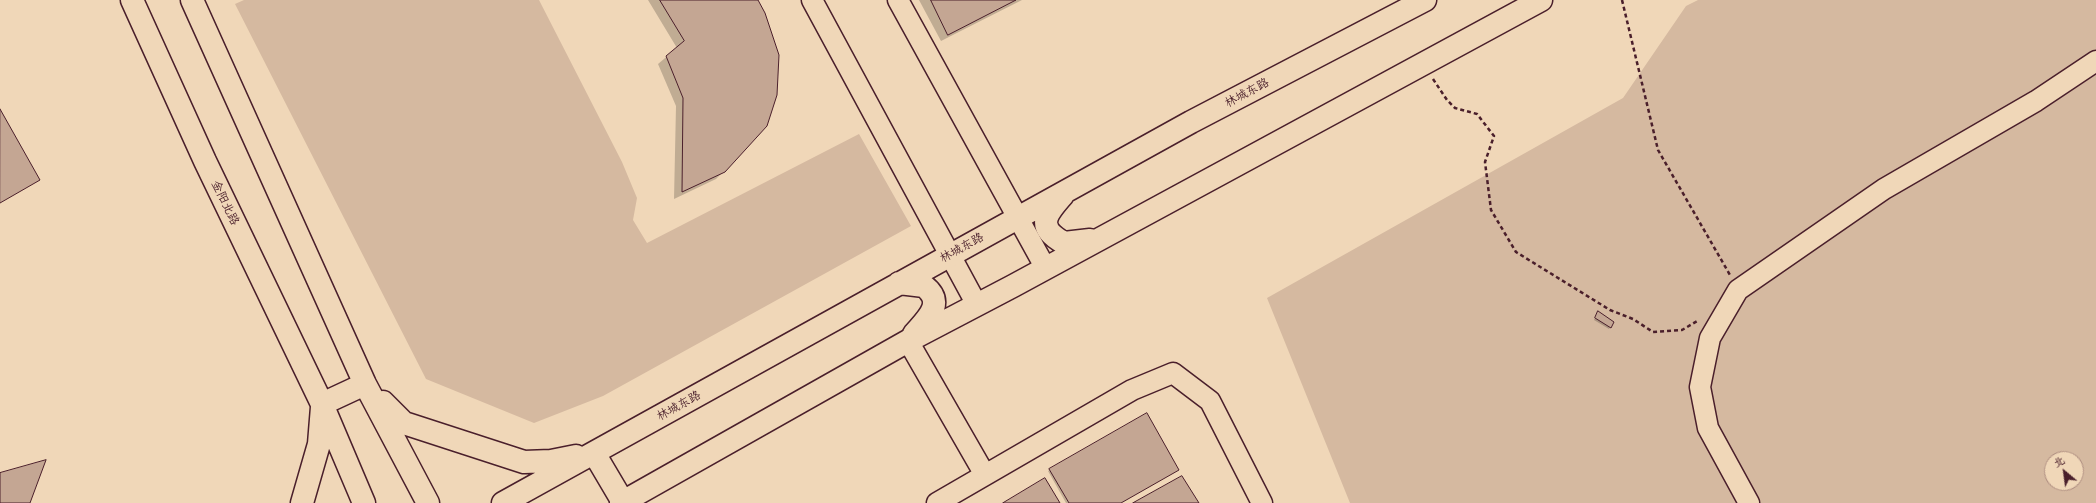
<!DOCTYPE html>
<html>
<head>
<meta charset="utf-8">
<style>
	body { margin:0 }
	#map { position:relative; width:2096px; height:503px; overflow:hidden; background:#f0d7b8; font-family:"Playpen Sans","LXGW WenKai TC",sans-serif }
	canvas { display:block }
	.north { position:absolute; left:2044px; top:451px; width:40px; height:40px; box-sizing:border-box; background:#f0d7b8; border:1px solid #ae8d80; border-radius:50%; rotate:331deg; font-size:11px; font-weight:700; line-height:16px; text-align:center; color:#4a1f2b }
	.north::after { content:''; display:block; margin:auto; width:14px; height:18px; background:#4a1f2b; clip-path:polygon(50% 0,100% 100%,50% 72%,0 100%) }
</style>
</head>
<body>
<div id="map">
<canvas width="2096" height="503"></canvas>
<div class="north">北</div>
</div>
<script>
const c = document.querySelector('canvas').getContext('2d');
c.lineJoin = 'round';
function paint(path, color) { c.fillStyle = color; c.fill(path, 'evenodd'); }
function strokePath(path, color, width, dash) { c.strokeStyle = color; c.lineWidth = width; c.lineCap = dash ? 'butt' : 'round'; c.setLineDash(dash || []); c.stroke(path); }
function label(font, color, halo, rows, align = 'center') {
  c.font = font + ' "Playpen Sans","LXGW WenKai TC",sans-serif'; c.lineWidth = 3; c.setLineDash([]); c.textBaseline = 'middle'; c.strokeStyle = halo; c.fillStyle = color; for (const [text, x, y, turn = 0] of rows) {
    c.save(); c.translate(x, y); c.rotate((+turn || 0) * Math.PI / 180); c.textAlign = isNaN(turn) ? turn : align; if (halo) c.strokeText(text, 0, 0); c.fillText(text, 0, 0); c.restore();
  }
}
paint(new Path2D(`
	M244,0H539L622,162L637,198L633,220L647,243L859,134L911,226L603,396L534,423L426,379L235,4Z
	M1698,0H2096V503H1350L1267,298L1623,98L1686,6ZM2052,459H2076V483H2052Z`), '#d5b9a0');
paint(new Path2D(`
	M648,0H757L724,171L716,179L674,199L676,106L658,64L677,48Z
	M919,0H1022L941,41Z
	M1597,314L1613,322L1609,329L1594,320Z
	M1050,470L1121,503H1066L1048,471Z`), '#0003');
const building = new Path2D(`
	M660,0H758L765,13L779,55L777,95L767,126L725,172L682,192L683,98L666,56L684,41Z
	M931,0H1016L948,35Z
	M0,109L40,180L0,203Z
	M1598,311L1614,322L1611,328L1595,318Z
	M1147,413L1179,470L1121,503H1069L1049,469Z
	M46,460L30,503H0V473Z
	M1182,476L1199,503H1133Z
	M1045,478L1060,503H1003Z`);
paint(building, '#c4a693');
strokePath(building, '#4a1f2b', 1);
const minor = new Path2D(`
	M812,0L977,305
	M898,0L1045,267
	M908,341L985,475
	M937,503L1132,390L1173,373L1210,401L1262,503
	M1749,503L1708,428L1700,387L1710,338L1738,290L1884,189L2036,101L2096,61`);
const major = new Path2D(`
	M132,0L205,161L322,404L364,503
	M192,0L365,384L428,503
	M1063,195C1046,214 1035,227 1064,243L1090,240
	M899,283L924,286C946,303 927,319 914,334
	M383,402L404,423L524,462L551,461L576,456
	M322,404L365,384
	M594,453L623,502
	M302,503L319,444L322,407
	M503,503L1191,122L1425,0
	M621,503L908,341L1013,286L1541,0`);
strokePath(minor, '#4a1f2b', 23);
strokePath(major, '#4a1f2b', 25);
strokePath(new Path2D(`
	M1622,0L1658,150L1730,275
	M1433,79L1447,100L1455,108L1477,114L1494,136L1485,162L1491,210L1516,252L1610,310L1633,319L1653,332L1682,330L1699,320`), '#4a1f2b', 2.5, [4, 3]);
strokePath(minor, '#f0d7b8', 20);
strokePath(major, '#f0d7b8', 22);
label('12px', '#4a1f2b', '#f0d7b8', [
	["林城东路",1247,93,-28],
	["金阳北路",225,203,64],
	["林城东路",962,248,-29],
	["林城东路",679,406,-29]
]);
</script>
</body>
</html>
